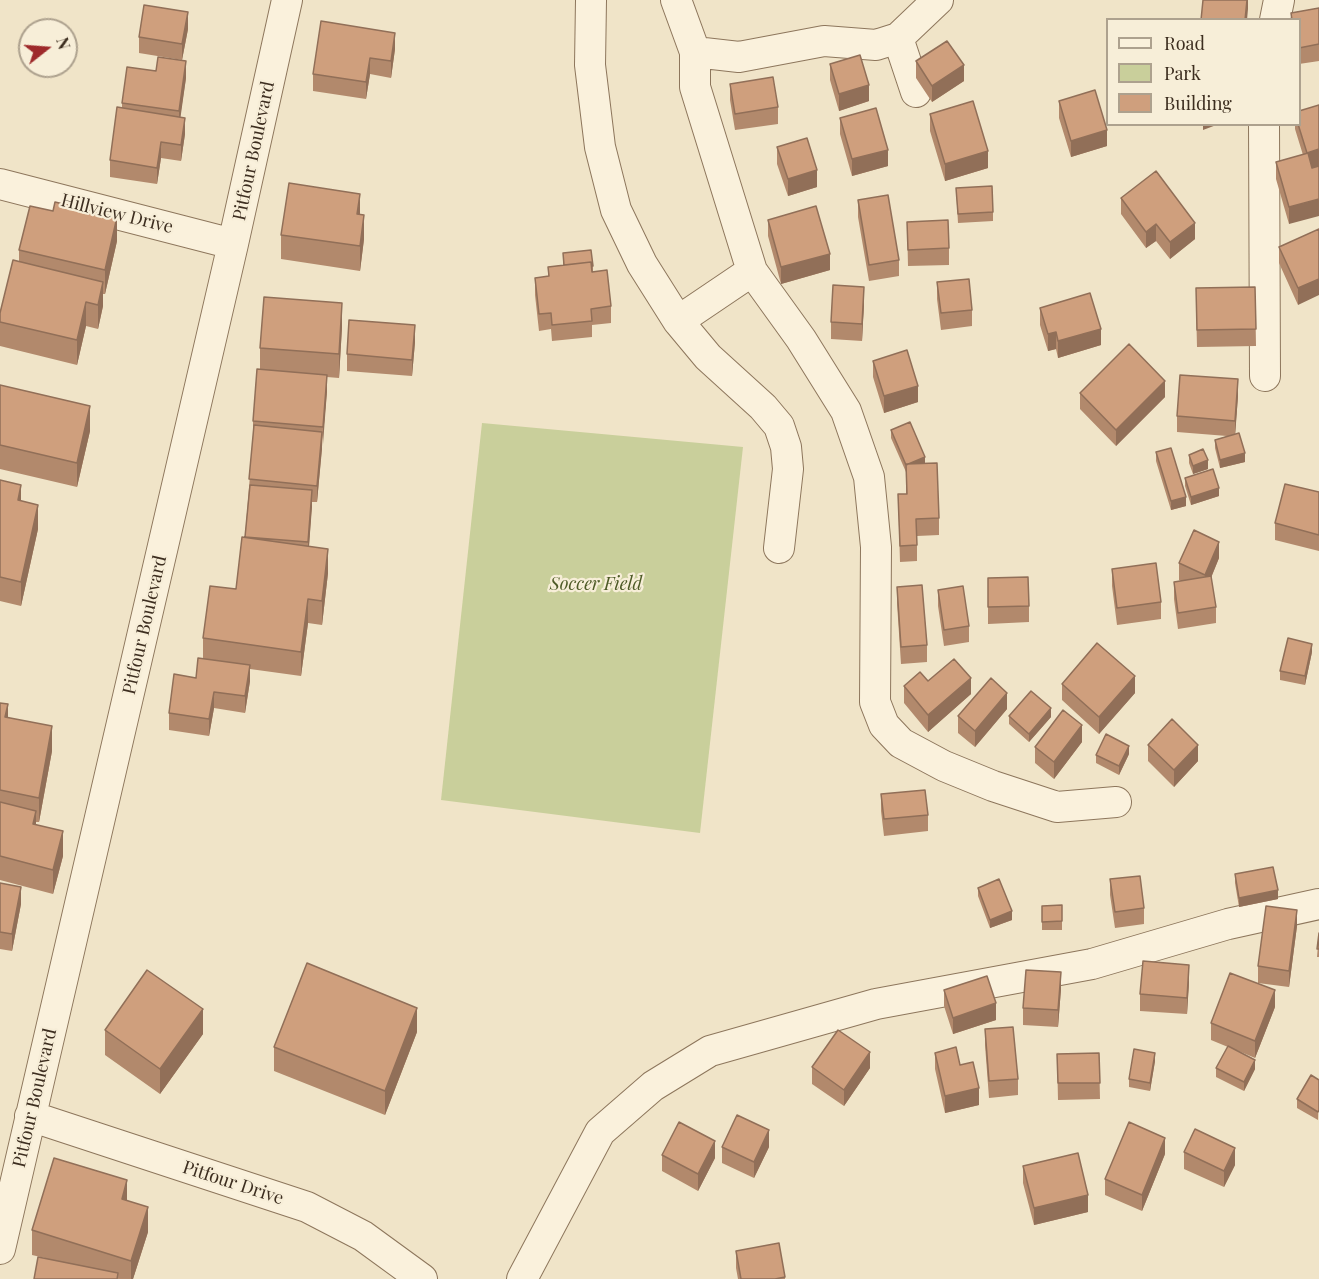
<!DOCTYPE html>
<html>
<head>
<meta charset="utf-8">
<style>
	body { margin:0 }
	#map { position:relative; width:1319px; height:1279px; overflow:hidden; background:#f0e4c8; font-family:"Playfair Display",serif }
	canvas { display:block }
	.legend { position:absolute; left:1106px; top:18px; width:195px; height:108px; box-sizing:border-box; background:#f7eed8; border:2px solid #ada18e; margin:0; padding:8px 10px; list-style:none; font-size:18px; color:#3d2e20 }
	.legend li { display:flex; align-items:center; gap:12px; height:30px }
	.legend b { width:30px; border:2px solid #ada18e }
	.north { position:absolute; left:18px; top:18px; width:60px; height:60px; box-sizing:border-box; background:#f7eed8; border:2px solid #ada18e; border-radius:50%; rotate:73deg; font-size:16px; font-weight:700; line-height:24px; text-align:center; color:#3d2e20 }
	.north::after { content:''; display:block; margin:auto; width:21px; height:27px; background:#9e2a2b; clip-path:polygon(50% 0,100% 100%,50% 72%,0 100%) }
</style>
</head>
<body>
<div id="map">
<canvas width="1319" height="1279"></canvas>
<ul class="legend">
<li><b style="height:8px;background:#faf1dc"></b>Road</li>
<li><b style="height:16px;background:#c9cf9b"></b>Park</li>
<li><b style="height:16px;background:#cf9f7d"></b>Building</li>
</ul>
<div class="north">N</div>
</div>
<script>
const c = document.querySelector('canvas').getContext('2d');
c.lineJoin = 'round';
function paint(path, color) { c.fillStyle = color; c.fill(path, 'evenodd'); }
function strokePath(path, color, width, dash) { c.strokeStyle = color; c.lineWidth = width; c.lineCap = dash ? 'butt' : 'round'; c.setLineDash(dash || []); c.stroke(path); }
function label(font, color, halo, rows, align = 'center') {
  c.font = font + ' "Playfair Display",serif'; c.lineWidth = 4.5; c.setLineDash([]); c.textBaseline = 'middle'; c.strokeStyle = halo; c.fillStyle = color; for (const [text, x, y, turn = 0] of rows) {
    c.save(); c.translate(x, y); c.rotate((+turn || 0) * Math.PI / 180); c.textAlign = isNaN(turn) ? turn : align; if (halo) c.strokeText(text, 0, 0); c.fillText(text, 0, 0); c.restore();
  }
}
paint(new Path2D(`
	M482,423L743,447L700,833L441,800Z`), '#c9cf9b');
const street = new Path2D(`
	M591,0L590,65L600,147L616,210L642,264L678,321L708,357L763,407L779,426L786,447L788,469L779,548
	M676,0L695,52V87L752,271
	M1275,20L1279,0
	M898,38L938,0
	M695,52L739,57L824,41L876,45L898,38L916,92
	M1264,124L1265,376
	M0,184L233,244
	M678,321L752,271L801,339L846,411L869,477L876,547L875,702L884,725L901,743L944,766L993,786L1057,807L1116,802
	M30,1116L307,1207L363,1236L422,1279
	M0,1249L233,244L287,0
	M522,1279L600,1132L653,1086L710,1051L876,1004L1092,964L1228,924L1319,904`);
strokePath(street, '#8d765c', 32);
strokePath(street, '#faf1dc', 30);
paint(new Path2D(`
	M1319,8V61L1299,64V20H1291V13Z
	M188,29L182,60L139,53V37Z
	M395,49L391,78L370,74L366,99L313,91V74Z
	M916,61L964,81L932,102L916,78Z
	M830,64L869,101L839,111L830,80Z
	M186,78L180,117L185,134L181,161L161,158L157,184L110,177V160L122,108V103Z
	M730,84L778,107V124L735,130L730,100Z
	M1059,101L1107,146L1071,157L1059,118Z
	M930,114L988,168L945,181L930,131Z
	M840,118L888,166L852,176L840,134Z
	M1295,124H1299L1319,166L1289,224L1276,179V162L1303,155L1295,129Z
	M777,147L817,187L788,196L777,164Z
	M956,188L993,212V221L958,223Z
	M1121,198L1195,239L1170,259L1156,241L1146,248L1121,214Z
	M858,200L899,260V276L869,281L858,217Z
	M360,214L364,239L360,271L281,259V235Z
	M768,220L830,270L781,284L768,236Z
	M907,222L949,248V265L908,266Z
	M1319,229L1298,305L1279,263V247Z
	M117,241L105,294H103V306L98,329L86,326L77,365L0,346V313L19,262V250Z
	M563,253L593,266V272L611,306V323L592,325V337L552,341L551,329L539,331L535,295V278L548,277V267L563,265Z
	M937,282L972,310V326L941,330L937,299Z
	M1255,287L1256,346L1197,347L1196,305Z
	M864,303L862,341L831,339V322Z
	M1040,308L1101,345L1058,358L1056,349L1048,351L1040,325Z
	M342,327L339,378L327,377V391L317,502H312L309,546L328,573L322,625L308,623L301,676L250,669V681L245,713L214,708L209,736L169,730V713L196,678L203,658V638L236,589L245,537L253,438V421L260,369V348Z
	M415,342L412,376L347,371V354Z
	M873,361L918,402L884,413L873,377Z
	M0,385L90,431L77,487L0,469Z
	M1080,393L1165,397L1116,446L1080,409Z
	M1238,396L1235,434L1245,462L1220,468L1215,448V440L1227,436L1177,432V416Z
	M891,430L925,464L939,518V535L917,536V561L900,562L898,494H906V472L891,438Z
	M1156,452L1186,506L1171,510L1156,461Z
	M1189,455L1208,469L1193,474L1189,463Z
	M1185,478L1219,496L1191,505L1185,486Z
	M0,480L21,501L38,529L21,606L0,601Z
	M1319,492V551L1275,540V523Z
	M1219,558L1211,578L1216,607V623L1178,629L1174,599V582L1181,581L1179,580V563Z
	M1112,569L1161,602V619L1117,625L1112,586Z
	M988,578L1029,606V622L988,624Z
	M897,587L927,645V662L901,664L897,603Z
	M938,590L969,626V642L944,646L938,606Z
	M1312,652L1305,685L1280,680V671Z
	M928,681L971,694L928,732L904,703V686Z
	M1062,684L1135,693L1099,734L1062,700Z
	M0,703L8,717L52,751L39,822H36V824L63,856L53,894L0,880Z
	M1007,709L975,747L958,733V716Z
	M1009,716L1051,717L1029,742L1009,724Z
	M1082,742L1054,779L1035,763V747Z
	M1148,745L1198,761L1174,787L1148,761Z
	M1129,754L1119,775L1096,763V755Z
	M881,794L928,815V831L884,836L881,811Z
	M1235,874L1278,899L1239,907L1235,883Z
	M1110,879L1144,908V924L1115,928L1110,895Z
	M0,883L21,904L12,951L0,949Z
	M978,888L1012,920L990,928L978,896Z
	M1042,906L1062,921V930H1042Z
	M1297,926L1289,987L1258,983V966Z
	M1319,933V957H1317Z
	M1189,982L1187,1014L1140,1011V994Z
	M1061,989L1058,1027L1023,1025V1008Z
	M944,990L996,1020L953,1034L944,1006Z
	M1275,1007L1255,1058L1229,1047L1255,1069L1244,1091L1216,1077V1068L1228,1047L1211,1040V1023Z
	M985,1029L1018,1079V1095L989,1098L985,1045Z
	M105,1030L203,1034L160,1094L105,1055Z
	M417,1032L385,1115L274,1071V1047Z
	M935,1053L960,1065L979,1105L945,1113L935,1069Z
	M1099,1053L1100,1099L1058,1100L1057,1054Z
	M1155,1061L1150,1091L1129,1087V1079Z
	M812,1067L870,1068L844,1106L812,1084Z
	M1319,1080L1318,1120L1297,1108V1099Z
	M722,1147H769L754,1178L722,1163Z
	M1184,1152L1235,1165L1224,1187L1184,1169Z
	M1165,1154L1142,1211L1105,1195V1179Z
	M662,1155L715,1158L698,1191L662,1171Z
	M1023,1166L1088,1212L1034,1225L1023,1183Z
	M127,1201L148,1232L133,1279H34L45,1258L32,1255V1230Z
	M736,1251L785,1277V1279H738L736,1268Z`), '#b2896c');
paint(new Path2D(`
	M1247,0H1248V9L1247,20H1245Z
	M188,12V29L182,60V44Z
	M395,33V49L391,78V61Z
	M370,58V74L366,99V82Z
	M186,61V78L179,128V111Z
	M964,65V81L932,102V86Z
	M869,85V101L839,111V94Z
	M185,118V134L181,161V145Z
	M1203,124H1219L1203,130Z
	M1107,130V146L1071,157V141Z
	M161,142V158L157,184V168Z
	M1319,149V166L1307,169V153Z
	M888,150V166L852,176V159Z
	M988,151V168L945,181V164Z
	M817,170V187L788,196V179Z
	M360,194V218L357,214Z
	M1319,199V216L1289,224V207Z
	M364,215V239L360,271V246Z
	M117,217V241L105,294V270Z
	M1195,223V239L1170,259V242Z
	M1156,224V241L1146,248V232Z
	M830,254V270L781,284V267Z
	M1319,279V295L1298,305V288Z
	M103,282V306L98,329V305Z
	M864,287V303L862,341V324Z
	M86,302V326L77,365V340Z
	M342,303V327L339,378V354Z
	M415,325V342L412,376V360Z
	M1101,329V345L1058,358V341Z
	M1056,332V349L1048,351V334Z
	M327,375V391L323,444V427Z
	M1238,379V396L1235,437V421Z
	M1165,381V397L1116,446V430Z
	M918,386V402L884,413V396Z
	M90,406V431L77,487V463Z
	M322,432V449L317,502V486Z
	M1245,453V462L1220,468V460Z
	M925,457V465H906Z
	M1208,460V469L1193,474V466Z
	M21,485V509L18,500Z
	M1219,488V496L1191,505V497Z
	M312,490V507L308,559V542Z
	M1186,497V506L1171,510V501Z
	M38,505V529L21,606V582Z
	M1219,542V558L1205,592V575Z
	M328,549V573L322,625V601Z
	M308,599V623L301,676V652Z
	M1312,644V652L1305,685V676Z
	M250,665V681L245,713V696Z
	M1135,676V693L1099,734V717Z
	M971,678V694L928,732V715Z
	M214,692V708L209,736V719Z
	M1007,693V709L975,747V731Z
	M8,704V729L5,717Z
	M1051,708V717L1029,742V734Z
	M1082,725V742L1054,779V762Z
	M52,726V751L39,822V798Z
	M1198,745V761L1174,787V770Z
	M1129,746V754L1119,775V766Z
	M36,811V836L33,824Z
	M63,831V856L53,894V870Z
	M21,887V904L12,951V934Z
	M1278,890V899L1239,907V898Z
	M1297,910V926L1289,987V971Z
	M1012,911V920L990,928V920Z
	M1189,965V982L1187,1014V998Z
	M1061,972V989L1058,1027V1010Z
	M1275,990V1007L1255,1058V1041Z
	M996,1003V1020L953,1034V1018Z
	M417,1008V1032L385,1115V1091Z
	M203,1009V1034L160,1094V1069Z
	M870,1052V1068L844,1106V1090Z
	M1155,1053V1061L1150,1091V1083Z
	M1255,1060V1069L1244,1091V1082Z
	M979,1088V1105L945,1113V1096Z
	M769,1130V1147L754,1178V1162Z
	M1165,1138V1154L1142,1211V1195Z
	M715,1141V1158L698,1191V1174Z
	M1235,1148V1165L1224,1187V1171Z
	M127,1180V1205L122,1199Z
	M1088,1195V1212L1034,1225V1208Z
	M148,1207V1232L133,1279H131V1261Z`), '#916f58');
const building = new Path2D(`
	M1203,0H1247L1245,20H1201Z
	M144,5L188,12L182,44L139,37Z
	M1319,8V44L1299,48V20H1292L1291,13Z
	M321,21L395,33L391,61L370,58L366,82L313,74Z
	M947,41L964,65L932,86L916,61Z
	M860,55L869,85L839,94L830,64Z
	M158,57L186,61L179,111L122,103L127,67L156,71Z
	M773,77L778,107L735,114L730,84Z
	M1095,90L1107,130L1071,141L1059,101Z
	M973,101L988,151L945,164L930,114Z
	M1319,105V149L1307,153L1298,124H1299V111Z
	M117,107L185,118L181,145L161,142L157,168L110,160Z
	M876,108L888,150L852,159L840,118Z
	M807,138L817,170L788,179L777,147Z
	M1308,153L1312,168L1319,166V199L1289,207L1276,162Z
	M1156,171L1195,223L1170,242L1156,224L1146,232L1121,198Z
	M289,183L360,194L357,214L364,215L360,246L281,235Z
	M992,186L993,212L958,214L956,188Z
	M888,195L899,260L869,265L858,200Z
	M55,202L117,217L105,270L19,250L30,206L53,211Z
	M816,206L830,254L781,267L768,220Z
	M948,220L949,248L908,250L907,222Z
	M1319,229V279L1298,288L1279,247Z
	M591,250L593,266H592L591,262L564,265L563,253Z
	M13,260L103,282L98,305L86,302L77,340L0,322V313Z
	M591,262L592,272L607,270L611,306L591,309L592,321L552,325L551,313L539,314L535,278L549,276L548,267Z
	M969,279L972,310L941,313L937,282Z
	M833,285L864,287L862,324L831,322Z
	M1255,287L1256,329L1197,330L1196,288Z
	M1090,293L1101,329L1058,341L1056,332L1048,334L1040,308Z
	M264,297L342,303L339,354L260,348Z
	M349,320L415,325L412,360L347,354Z
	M1129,344L1165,381L1116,430L1080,393Z
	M907,350L918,386L884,396L873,361Z
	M257,369L327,375L323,427L253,421Z
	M1180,375L1238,379L1235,421L1177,416Z
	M0,385L90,406L77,463L0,445Z
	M910,422L925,457L906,465L891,430Z
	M254,425L322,432L317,486L249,479Z
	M1239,433L1245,453L1220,460L1215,440Z
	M1171,448L1186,497L1171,501L1156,452Z
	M1203,449L1208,460L1193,466L1189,455Z
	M937,463L939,518L916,519L917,545L900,546L898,494H907L906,464Z
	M1213,469L1219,488L1191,497L1185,478Z
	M0,480L21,485L18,500L38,505L21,582L0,577Z
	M1285,484L1319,492V535L1275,523Z
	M250,485L312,490L308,542L245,537Z
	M1194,530L1219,542L1205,575L1179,563Z
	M242,537L328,549L322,601L308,599L301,652L203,638L210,586L236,589Z
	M1156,563L1161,602L1117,608L1112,569Z
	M1211,576L1216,607L1178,613L1174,582Z
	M1028,577L1029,606L988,607V578Z
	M922,585L927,645L901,647L897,587Z
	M963,586L969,626L944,630L938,590Z
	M1288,638L1312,644L1305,676L1280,671Z
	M1097,643L1135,676L1099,717L1062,684Z
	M198,658L250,665L245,696L214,692L209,719L169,713L174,674L196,678Z
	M954,659L971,678L928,715L904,686L920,672L928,681Z
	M991,678L1007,693L975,731L958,716Z
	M1031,691L1051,708L1029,734L1009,716Z
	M0,703L8,704L5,717L52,726L39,798L0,790Z
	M1063,710L1082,725L1054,762L1035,747Z
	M1172,719L1198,745L1174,770L1148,745Z
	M1106,734L1129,746L1119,766L1096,755Z
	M925,790L928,815L884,819L881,794Z
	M0,802L36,811L33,824L63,831L53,870L0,856Z
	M1273,867L1278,890L1239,898L1235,874Z
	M1140,876L1144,908L1115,912L1110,879Z
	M999,879L1012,911L990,920L978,888Z
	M0,883L21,887L12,934L0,932Z
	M1062,905V921L1042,922V906Z
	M1266,906L1297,910L1289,971L1258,966Z
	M1319,933V949H1317Z
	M1143,961L1189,965L1187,998L1140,994Z
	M307,963L417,1008L385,1091L274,1047Z
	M147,970L203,1009L160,1069L105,1030Z
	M1026,970L1061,972L1058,1010L1023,1008Z
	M1230,973L1275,990L1255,1041L1211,1023Z
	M987,976L996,1003L953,1018L944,990Z
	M1013,1027L1018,1079L989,1081L985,1029Z
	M838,1030L870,1052L844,1090L812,1067Z
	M1228,1046L1255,1060L1244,1082L1216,1068Z
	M956,1047L960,1065L973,1062L979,1088L945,1096L935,1053Z
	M1134,1049L1155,1053L1150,1083L1129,1079Z
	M1099,1053L1100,1083H1058L1057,1054Z
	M1311,1075L1319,1080V1110L1318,1112L1297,1099Z
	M737,1115L769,1130L754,1162L722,1147Z
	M679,1122L715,1141L698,1174L662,1155Z
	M1129,1122L1165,1138L1142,1195L1105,1179Z
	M1195,1129L1235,1148L1224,1171L1184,1152Z
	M1078,1153L1088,1195L1034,1208L1023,1166Z
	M54,1158L127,1180L122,1199L148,1207L131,1261L32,1230Z
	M779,1243L785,1277L775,1279H741L736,1251Z
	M38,1257L118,1273L117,1279H34Z`);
paint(building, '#cf9f7d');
strokePath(building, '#916f58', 1.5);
label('18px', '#3d2e20', '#f7eed8', [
	["Pitfour Boulevard",254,151,-78],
	["Hillview Drive",117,214,14],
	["Pitfour Boulevard",145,625,-77],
	["Pitfour Boulevard",35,1098,-77],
	["Pitfour Drive",233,1183,18]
]);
label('italic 18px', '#4d5a26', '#f7eed8', [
	["Soccer Field",596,584]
]);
</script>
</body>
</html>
